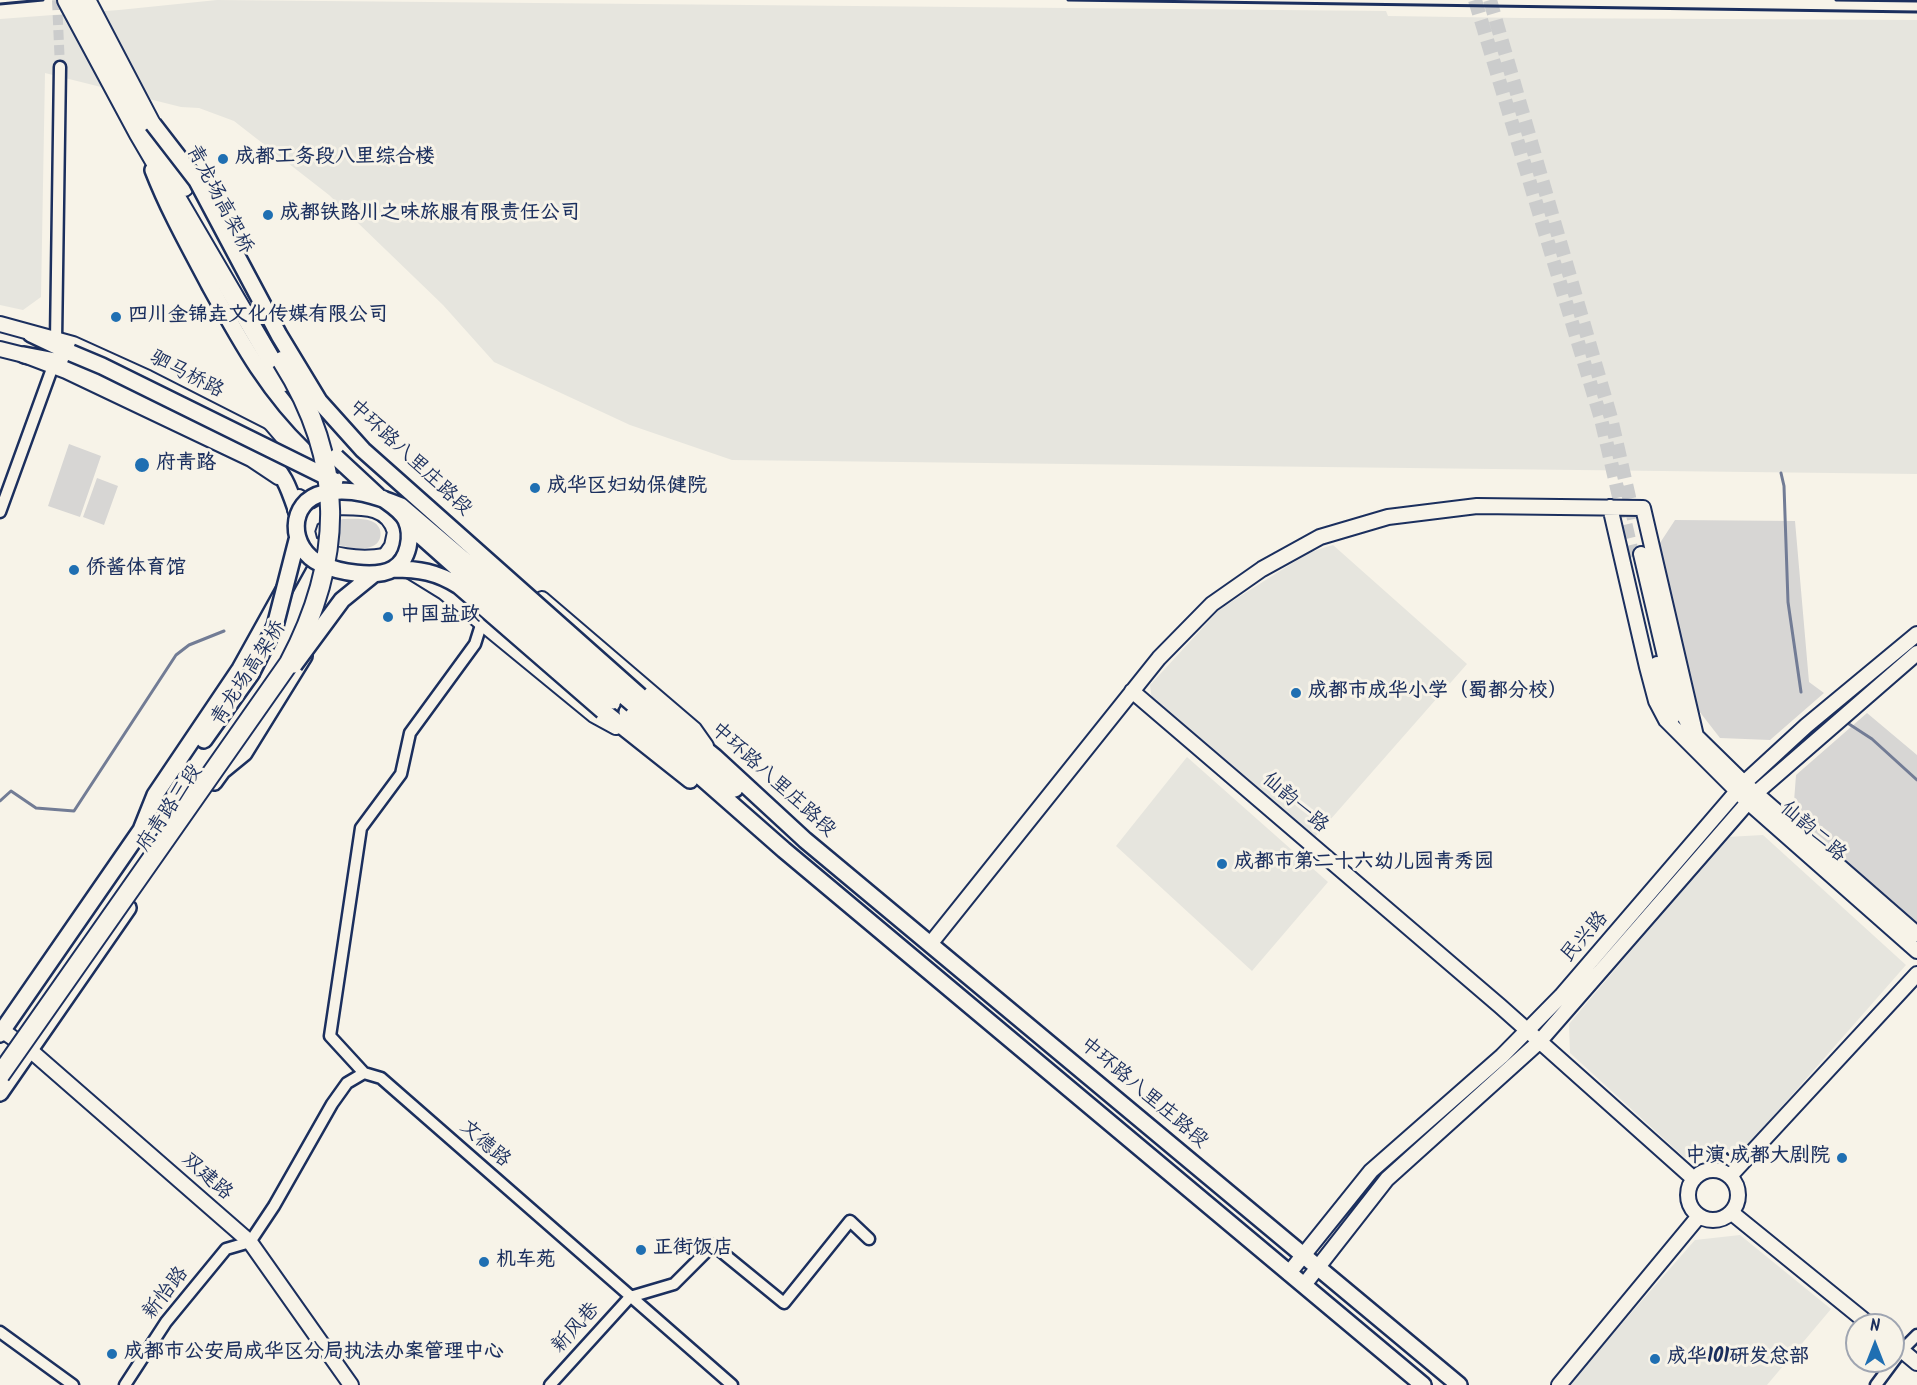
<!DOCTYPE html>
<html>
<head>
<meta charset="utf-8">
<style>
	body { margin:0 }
	#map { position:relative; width:1917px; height:1385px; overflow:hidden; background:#f7f3e8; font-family:Kalam,sans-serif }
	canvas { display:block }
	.north { position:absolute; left:1845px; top:1313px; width:60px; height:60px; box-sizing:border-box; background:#f7f3e8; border:2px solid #9fa5b1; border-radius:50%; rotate:0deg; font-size:16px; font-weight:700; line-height:24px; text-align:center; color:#1b2f5e }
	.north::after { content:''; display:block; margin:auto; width:21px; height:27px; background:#1f6fb2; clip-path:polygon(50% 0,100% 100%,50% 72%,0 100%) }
</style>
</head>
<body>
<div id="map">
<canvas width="1917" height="1385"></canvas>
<div class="north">N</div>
</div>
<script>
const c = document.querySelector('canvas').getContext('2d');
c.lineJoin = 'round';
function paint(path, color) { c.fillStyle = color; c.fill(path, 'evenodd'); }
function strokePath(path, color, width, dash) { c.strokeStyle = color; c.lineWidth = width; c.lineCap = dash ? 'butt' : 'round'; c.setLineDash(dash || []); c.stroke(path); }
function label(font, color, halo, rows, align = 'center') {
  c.font = font + ' Kalam,"LXGW WenKai TC",sans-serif'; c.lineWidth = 6; c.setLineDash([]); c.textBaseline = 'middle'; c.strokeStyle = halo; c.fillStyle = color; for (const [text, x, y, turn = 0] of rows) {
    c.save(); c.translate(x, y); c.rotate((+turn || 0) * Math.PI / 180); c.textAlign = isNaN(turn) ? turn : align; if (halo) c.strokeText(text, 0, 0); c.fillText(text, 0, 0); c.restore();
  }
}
paint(new Path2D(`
	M217,0L1386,11L1388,16L1523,18L1917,20V474L732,460L630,425L494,362L443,305L329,195L234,121L199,108L181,107L45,73L41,297L23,310L0,305V19L119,10Z
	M1333,545L1467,664L1315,837L1152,700L1150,685L1220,609L1310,552Z
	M1187,757L1328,882L1252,971L1116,846Z
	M1763,835L1906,965L1741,1153L1685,1158L1570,1053L1569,1024L1727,837Z
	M1740,1235L1831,1309L1767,1385H1568L1695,1240Z`), '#e6e5de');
paint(new Path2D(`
	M69,444L101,456L80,517L48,506Z
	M97,478L118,486L104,525L83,517Z
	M343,519C351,519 363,518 371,521C383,525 384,541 373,546C364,551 345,547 336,544V521Z
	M1675,520L1795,521L1809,682L1824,693L1770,740L1720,738L1699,711L1658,546Z
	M1867,713L1917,755V922L1793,815L1796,775Z`), '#d7d6d4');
strokePath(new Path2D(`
	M1781,473L1784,486L1788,602L1801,692
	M1849,724L1872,739L1917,780
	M0,801L11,791L36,808L74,811L176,655L189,645L224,631`), '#727c95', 3);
strokePath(new Path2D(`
	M57,0L60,67`), '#cbcccc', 10, [10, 5]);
strokePath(new Path2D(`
	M1475,0L1601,419L1633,557
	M1490,0L1611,418L1634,519`), '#cbcccc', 14, [14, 7]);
const street = new Path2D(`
	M56,340L60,67
	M0,512L53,366
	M364,1073L330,1036L361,828L401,774L410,733L475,644L482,622
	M0,1332L73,1385
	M125,1385L166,1322L226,1249L250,1242L274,1206L332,1104L347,1083L364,1073L381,1078L732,1385
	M550,1385L630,1297L674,1284L713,1245L784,1303L850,1221L869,1239
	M1876,1385L1902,1350L1917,1335`);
const secondary = new Path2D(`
	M0,324L73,344L148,378L260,435L272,449
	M0,349L24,355L66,371L251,459L278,477
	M299,497L311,519
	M332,507C357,508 387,503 395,532L392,546L385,556C361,560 330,557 310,543L307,531L311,519Z
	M1610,507L1647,667L1656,701L1666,720L1748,802L1917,951
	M295,510L307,531
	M378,510L452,529
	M1641,554L1670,678L1678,704L1693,733L1744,783L1917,934
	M410,571L444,592L594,715L616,727
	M542,599L694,729L706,746
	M1657,664L1672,718
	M1132,691L1500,1006L1694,1179
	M931,943L1159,658L1212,604L1262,569L1320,537L1388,517L1477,506L1643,508L1696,736
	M3,1031L30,1050L250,1242L351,1385
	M1688 1195a25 25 0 1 1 50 0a25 25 0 1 1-50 0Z
	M1730,1176L1917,974
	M1732,1213L1870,1325
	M1289,1273L1371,1171L1502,1056L1561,996L1744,783L1806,726L1917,634
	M1304,1285L1387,1179L1539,1042L1756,793L1917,653
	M1893,1343L1917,1363
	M1559,1385L1699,1216`);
const primary = new Path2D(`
	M153,170C169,211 190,248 210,286C242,344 269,393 318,440
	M31,334L71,353
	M24,355L66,363L98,375L265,458C285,472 290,492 298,515
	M364,581L385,556
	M640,696L715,757L805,840L1459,1385
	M633,704L735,789
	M603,711L690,780
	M627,712L784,850L1423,1385
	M204,740L251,674
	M214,782L222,771L244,753L304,656
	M0,1034L141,830L155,795L240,669L310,543
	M0,1093L128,908`);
const highway = new Path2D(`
	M67,0L139,134L284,382
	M86,0L184,187`);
strokePath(street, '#1b2f5e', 15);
strokePath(secondary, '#1b2f5e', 18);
strokePath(primary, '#1b2f5e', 20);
strokePath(highway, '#1b2f5e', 22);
strokePath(street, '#f7f3e8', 10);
strokePath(secondary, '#f7f3e8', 14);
strokePath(primary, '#f7f3e8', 15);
strokePath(highway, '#f7f3e8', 18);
strokePath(new Path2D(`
	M1068,0L1917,12
	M1836,0L1917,1
	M0,4L43,0`), '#1b2f5e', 3);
const primaryBridge = new Path2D(`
	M153,124L197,181L279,335L319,401L363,450L640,696
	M71,353L102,366L335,481
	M336,457L378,496
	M382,498C390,504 401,510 406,520C413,535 409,560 393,569C375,579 338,572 321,564C288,549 287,501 324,493C351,487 377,496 401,506L633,704
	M413,529L515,620L613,701
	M393,569C419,569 437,572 459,586L603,711
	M294,665L342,600L374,574
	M251,674L275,626L297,540`);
const highwayBridge = new Path2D(`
	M0,1075L289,663C344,559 346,462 282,361`);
strokePath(primaryBridge, '#1b2f5e', 20, []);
strokePath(highwayBridge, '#1b2f5e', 22, []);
strokePath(primaryBridge, '#f7f3e8', 15);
strokePath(highwayBridge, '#f7f3e8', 18);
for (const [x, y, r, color] of [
	[223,159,6,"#1f6fb2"],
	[268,215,6,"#1f6fb2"],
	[116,317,6,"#1f6fb2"],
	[142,465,8,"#1f6fb2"],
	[535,488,6,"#1f6fb2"],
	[74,570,6,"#1f6fb2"],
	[388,617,6,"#1f6fb2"],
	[1296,693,6,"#1f6fb2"],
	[1222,864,6,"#1f6fb2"],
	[1842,1158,6,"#1f6fb2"],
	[641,1250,6,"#1f6fb2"],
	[484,1262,6,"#1f6fb2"],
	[112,1354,6,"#1f6fb2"],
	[1655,1359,6,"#1f6fb2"]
]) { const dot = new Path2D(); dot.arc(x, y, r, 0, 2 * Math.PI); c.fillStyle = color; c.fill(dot); strokePath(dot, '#f7f3e8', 2); }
label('bold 20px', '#1b2f5e', '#f7f3e8', [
	["成都工务段八里综合楼",235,159],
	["成都铁路川之味旅服有限责任公司",280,215],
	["四川金锦垚文化传媒有限公司",128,317],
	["府青路",156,465],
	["成华区妇幼保健院",547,488],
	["侨酱体育馆",86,570],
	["中国盐政",400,617],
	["成都市成华小学（蜀都分校）",1308,693],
	["成都市第二十六幼儿园青秀园",1234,864],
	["中演·成都大剧院",1830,1158,"right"],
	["正街饭店",653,1250],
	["机车苑",496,1262],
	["成都市公安局成华区分局执法办案管理中心",124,1354],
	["成华101研发总部",1667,1359]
], 'left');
label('20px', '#1b2f5e', '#f7f3e8', [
	["青龙场高架桥",218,200,62],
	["驷马桥路",186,376,27],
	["中环路八里庄路段",409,459,43],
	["青龙场高架桥",250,674,-57],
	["中环路八里庄路段",772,781,42],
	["仙韵一路",1294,804,41],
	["府青路三段",171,809,-56],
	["仙韵二路",1812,833,41],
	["民兴路",1586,938,-49],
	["中环路八里庄路段",1143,1094,40],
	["文德路",484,1145,41],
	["双建路",206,1178,41],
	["新怡路",167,1294,-52],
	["新风巷",577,1329,-48]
]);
</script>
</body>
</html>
